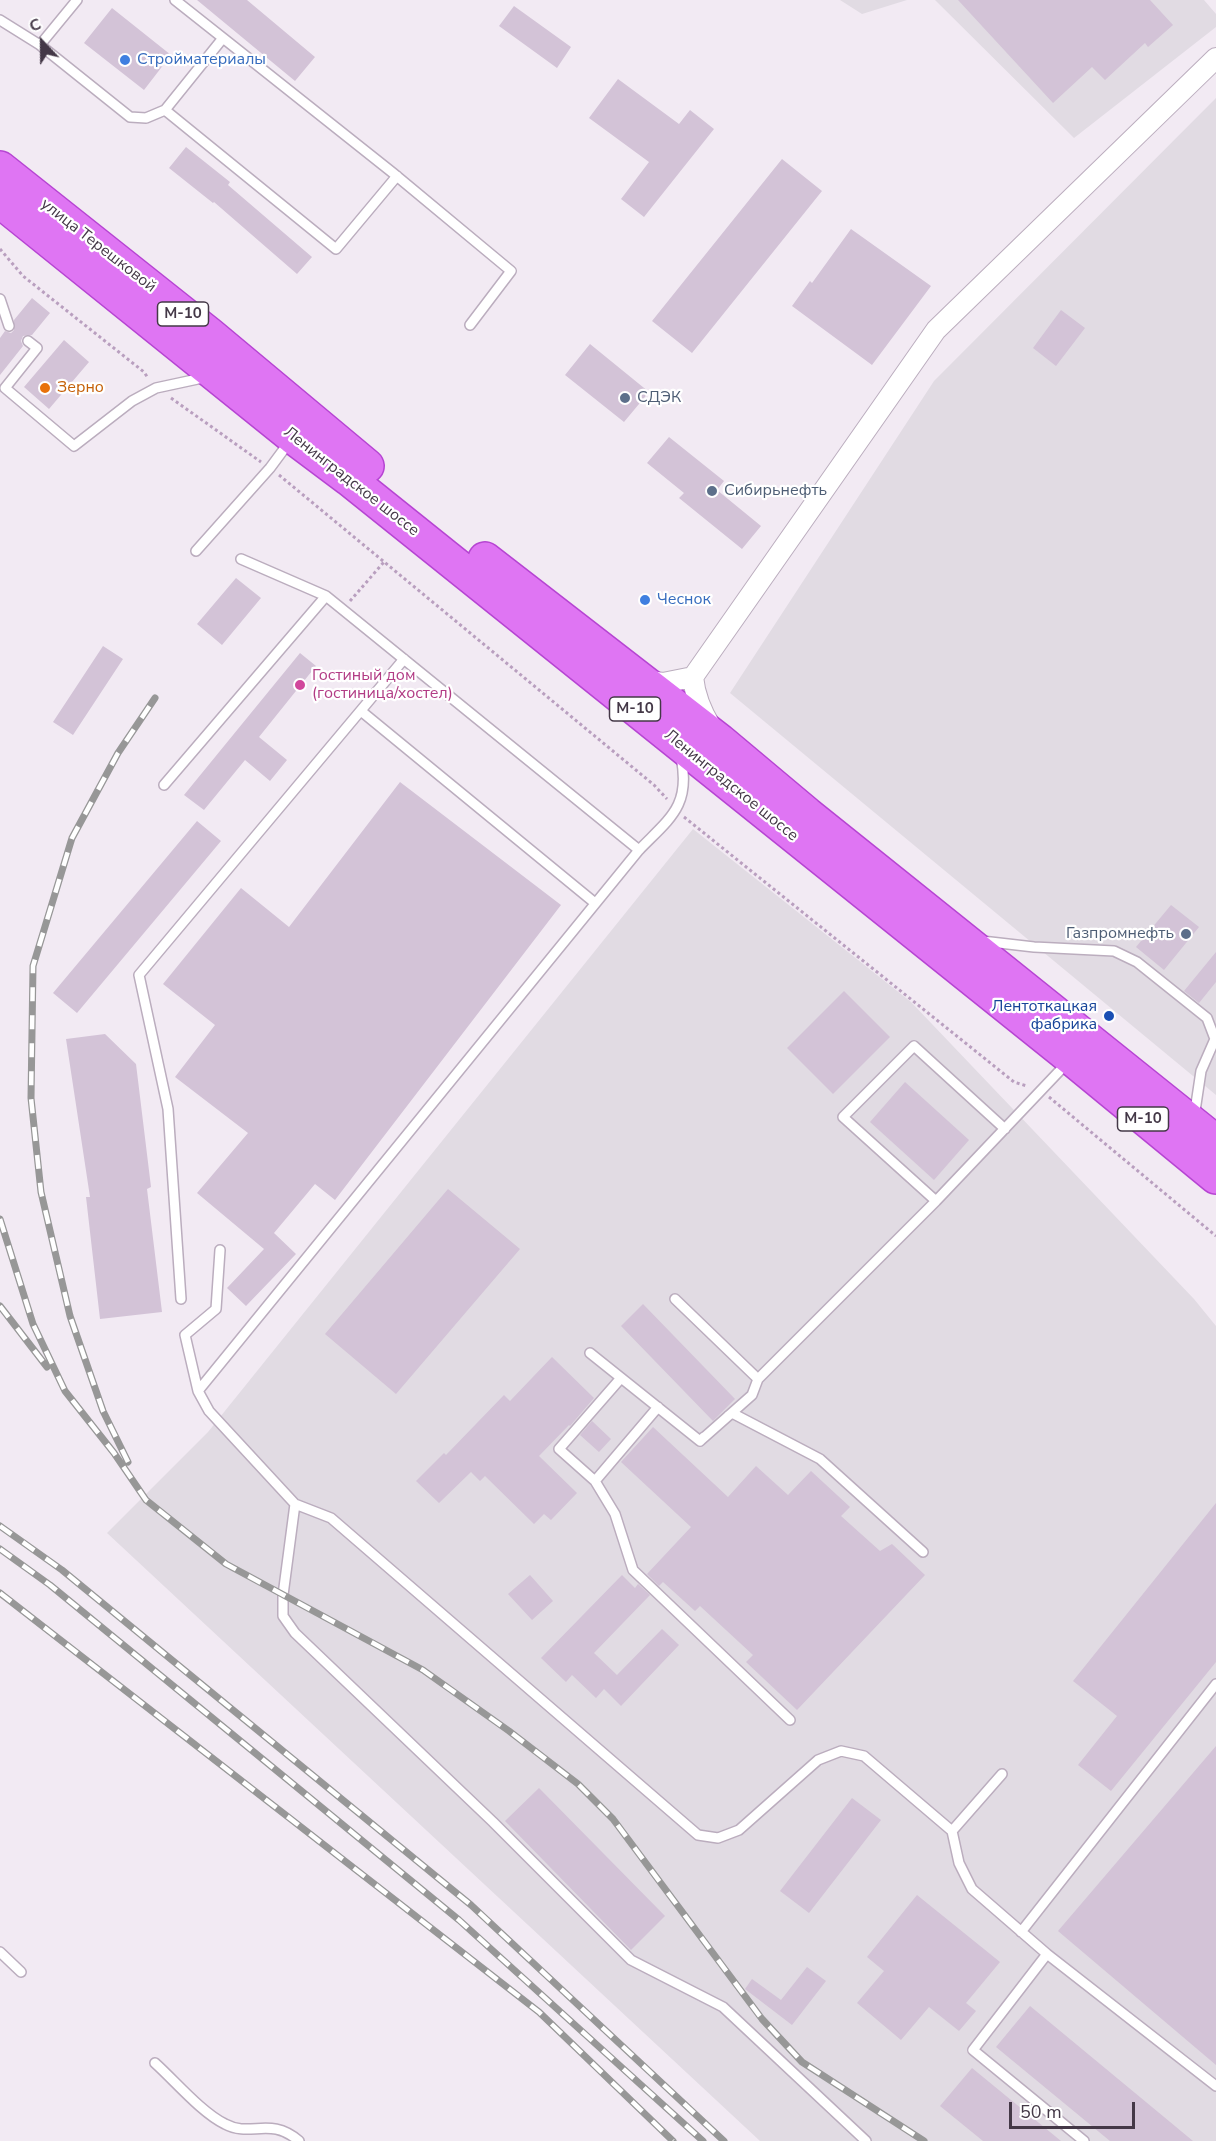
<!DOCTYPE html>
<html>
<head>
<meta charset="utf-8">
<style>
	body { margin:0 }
	#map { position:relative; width:1216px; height:2141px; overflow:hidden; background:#f2eaf3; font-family:"Nunito Sans",sans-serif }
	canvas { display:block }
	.north { position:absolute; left:12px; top:12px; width:60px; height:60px; -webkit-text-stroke:4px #fff; paint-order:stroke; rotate:338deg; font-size:16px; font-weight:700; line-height:24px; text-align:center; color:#443847 }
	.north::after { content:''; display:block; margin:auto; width:21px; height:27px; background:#443847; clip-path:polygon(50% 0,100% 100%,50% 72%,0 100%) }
	.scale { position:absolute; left:1009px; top:2102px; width:126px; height:27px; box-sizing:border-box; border:3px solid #443847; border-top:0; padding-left:8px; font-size:18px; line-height:21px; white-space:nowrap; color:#443847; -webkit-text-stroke:4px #fff; paint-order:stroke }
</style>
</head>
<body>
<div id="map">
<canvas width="1216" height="2141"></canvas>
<div class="north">С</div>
<div class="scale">50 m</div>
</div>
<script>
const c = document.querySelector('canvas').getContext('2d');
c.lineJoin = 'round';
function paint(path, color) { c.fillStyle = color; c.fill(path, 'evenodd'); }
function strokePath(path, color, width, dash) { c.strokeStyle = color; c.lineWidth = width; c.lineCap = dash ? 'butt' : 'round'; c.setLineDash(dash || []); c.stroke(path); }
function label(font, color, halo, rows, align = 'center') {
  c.font = font + ' "Nunito Sans",sans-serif'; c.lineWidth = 4.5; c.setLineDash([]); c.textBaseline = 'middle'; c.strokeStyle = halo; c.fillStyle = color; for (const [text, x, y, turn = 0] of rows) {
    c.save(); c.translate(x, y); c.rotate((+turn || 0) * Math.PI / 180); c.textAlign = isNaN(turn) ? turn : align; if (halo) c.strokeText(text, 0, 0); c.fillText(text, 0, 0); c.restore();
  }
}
paint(new Path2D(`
	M840,0H907L862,14Z
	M935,0H1204L1216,14V27L1074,138Z
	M1216,98V1095L730,693L934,381Z
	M693,829L911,1002L1194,1299L1216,1326V2141H760L107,1533L208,1432Z`), '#e1dbe3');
paint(new Path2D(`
	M197,0H247L315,57L295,81Z
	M958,0H1150L1173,25L1148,47L1145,43L1105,80L1092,67L1053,103Z
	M514,6L571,47L557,68L499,26Z
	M112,8L171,55L144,90L84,43Z
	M618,79L679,124L690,110L714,129L644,217L621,199L649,162L589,118Z
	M186,147L230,182L228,185L312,257L297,274L214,202L213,203L169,168Z
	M782,159L822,191L692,353L652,321Z
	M851,229L931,286L872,365L792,306L810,281L812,283Z
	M32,298L50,313L32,335L23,336L21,341L23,346L0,375V338L5,331L11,333L14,330V320Z
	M1061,310L1085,328L1056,366L1033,348Z
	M64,340L89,362L49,409L24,387Z
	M590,344L649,392L624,422L565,375Z
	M669,437L724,481L717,490L761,526L742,549L679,498L684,493L647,463Z
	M236,578L261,598L222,645L197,624Z
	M103,646L123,659L73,735L53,722Z
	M300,653L316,666L259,737L287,760L270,781L245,760L204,810L184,795Z
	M400,782L561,905L335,1200L315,1184L274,1233L296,1254L246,1306L227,1288L264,1249L197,1193L248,1133L175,1077L215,1025L163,984L241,888L289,927Z
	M197,821L221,841L77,1013L53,993Z
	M1171,905L1199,927L1164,970L1136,947Z
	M1216,952V982L1199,1003L1184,991Z
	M844,991L890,1037L833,1094L787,1048Z
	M105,1034L136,1064L151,1187L147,1189L162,1312L100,1319L86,1197H90L66,1039Z
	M905,1082L969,1140L934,1180L870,1122Z
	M448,1189L520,1249L396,1394L325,1334Z
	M643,1304L735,1399L713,1421L621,1326Z
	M552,1357L594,1398L570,1426L569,1425L539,1456L577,1493L551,1520L544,1514L534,1524L485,1476L480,1481L471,1472L439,1503L416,1481L444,1453L446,1455L504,1395L510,1401Z
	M592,1421L611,1439L599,1452L580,1435Z
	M653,1427L728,1497L756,1466L788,1495L811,1471L850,1507L841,1516L880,1551L892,1544L925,1575L797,1710L746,1662L753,1655L700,1606L695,1611L663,1582L659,1586L647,1574L691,1527L621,1462Z
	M1216,1503V1662L1111,1791L1078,1765L1117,1716L1073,1681Z
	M530,1575L553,1601L532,1620L508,1594Z
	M622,1575L635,1588L638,1584L650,1595L594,1653L617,1675L662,1629L679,1645L621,1706L604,1689L596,1698L572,1675L566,1682L541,1658Z
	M1216,1746V2065L1058,1931Z
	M539,1788L665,1916L631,1950L505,1821Z
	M852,1798L881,1820L809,1913L780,1891Z
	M917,1895L1000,1962L966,2003L976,2011L959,2031L929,2007L901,2040L857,2003L884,1971L867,1957Z
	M807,1967L826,1981L792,2025L745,1989L752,1979L781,2000Z
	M1030,2006L1193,2141H1110L996,2047Z
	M972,2068L1061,2141H983L940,2106Z`), '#d3c3d7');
const lane = new Path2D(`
	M175,0L223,38
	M0,20L40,45L130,117L146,118L165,110L223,38L393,173L511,271L470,325
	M40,45L77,0
	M165,110L336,249L397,176
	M0,299L9,326
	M28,341L37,348L5,388L74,446L132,401L156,388L207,377
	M196,551L270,468L290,441
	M241,559L326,596L639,850
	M361,711L595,903
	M164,785L326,596
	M982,941L1034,947L1114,951L1137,962L1207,1018L1215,1039L1201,1071L1195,1111L1196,1115
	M936,1201L843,1117L914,1046L1005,1129
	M220,1250L216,1309L185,1335L198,1391L209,1411L295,1504L331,1518L698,1835L718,1838L739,1830L818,1760L841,1751L864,1756L952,1831L959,1863L972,1889L1047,1954L1216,2086
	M181,1299L168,1109L139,975L404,659
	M675,1299L758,1379
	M590,1353L700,1441L704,1437
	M621,1378L559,1449L595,1481L658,1407
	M198,1391L639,850C670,818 691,806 681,757
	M728,1416L732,1413L820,1459L923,1552
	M700,1441L752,1395L758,1379L936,1201L1067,1063
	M595,1481L615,1514L633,1570L790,1720
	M295,1504L283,1595V1616L295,1633L493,1822L631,1960L723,2007L866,2141
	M952,1831L1002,1774
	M1021,1932L1216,1684
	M0,1952L21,1972
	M1047,1954L973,2050L1084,2141
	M155,2063C175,2081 202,2113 225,2124C251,2138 270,2116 299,2141`);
const street = new Path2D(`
	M693,677C695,696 701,711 711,727
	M647,680L663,683L693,677L936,330L1216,58`);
const highway = new Path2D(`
	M0,168L209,334L367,466
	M0,201L293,437L349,479L1071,1058L1216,1177
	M485,559L720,741L807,814L1216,1142`);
strokePath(lane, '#bbadbe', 12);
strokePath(street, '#bbadbe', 22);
strokePath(highway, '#b645d2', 36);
strokePath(new Path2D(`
	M0,249L23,276L144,372L148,378
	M171,398L261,462
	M279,475L654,785L667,799
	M350,601L384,562
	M684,817L1014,1082L1027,1086
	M1049,1097L1216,1236`), '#b99fbf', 3, [3, 3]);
strokePath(lane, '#fff', 9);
strokePath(street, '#fff', 20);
strokePath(highway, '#df75f3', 33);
const rail = new Path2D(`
	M0,1219L33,1324L65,1391L114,1453L146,1500L226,1564L423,1670L509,1731L578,1784L613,1819L762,2019L802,2062L924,2141
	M0,1306L47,1367
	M128,1462L103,1411L70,1316L41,1192L31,1098L33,966L72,838L118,753L155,698
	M0,1526L62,1570L471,1905L724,2141
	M0,1549L50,1585L459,1920L703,2141
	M0,1593L539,2012L673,2141`);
strokePath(rail, '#979797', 7);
strokePath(rail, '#fff', 4.5, [14]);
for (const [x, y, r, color] of [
	[125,60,6,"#3f7fe0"],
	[45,388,6,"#e8710a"],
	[625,398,6,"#5c6f8a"],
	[712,491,6,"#5c6f8a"],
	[645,600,6,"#3f7fe0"],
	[300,685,6,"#d1479c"],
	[1186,934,6,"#5c6f8a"],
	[1109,1016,6,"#1a4fb4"]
]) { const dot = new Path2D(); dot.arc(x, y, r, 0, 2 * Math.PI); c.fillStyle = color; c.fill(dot); strokePath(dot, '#fff', 2); }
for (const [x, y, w] of [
	[183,314,51],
	[635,709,51],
	[1143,1119,51]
]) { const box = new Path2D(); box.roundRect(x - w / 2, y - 12, w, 24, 4.5); c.fillStyle = '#fff'; c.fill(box); strokePath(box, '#443847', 1.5); }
label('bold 15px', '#443847', null, [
	["М-10",183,314],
	["М-10",635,709],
	["М-10",1143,1119]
]);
label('16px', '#366cbe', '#fff', [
	["Стройматериалы",137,60],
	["Чеснок",657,600]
], 'left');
label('16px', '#443847', '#fff', [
	["улица Терешковой",98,246,38],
	["Ленинградское шоссе",351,482,38],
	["Ленинградское шоссе",731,786,39]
]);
label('16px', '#c56008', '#fff', [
	["Зерно",57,388]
], 'left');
label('16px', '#4e5e75', '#fff', [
	["СДЭК",637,398],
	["Сибирьнефть",724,491],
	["Газпромнефть",1174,934,"right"]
], 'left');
label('16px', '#b23c85', '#fff', [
	["Гостиный дом",312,676],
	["(гостиница/хостел)",312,694]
], 'left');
label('16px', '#164399', '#fff', [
	["Лентоткацкая",1097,1007],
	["фабрика",1097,1025]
], 'right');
</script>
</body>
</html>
